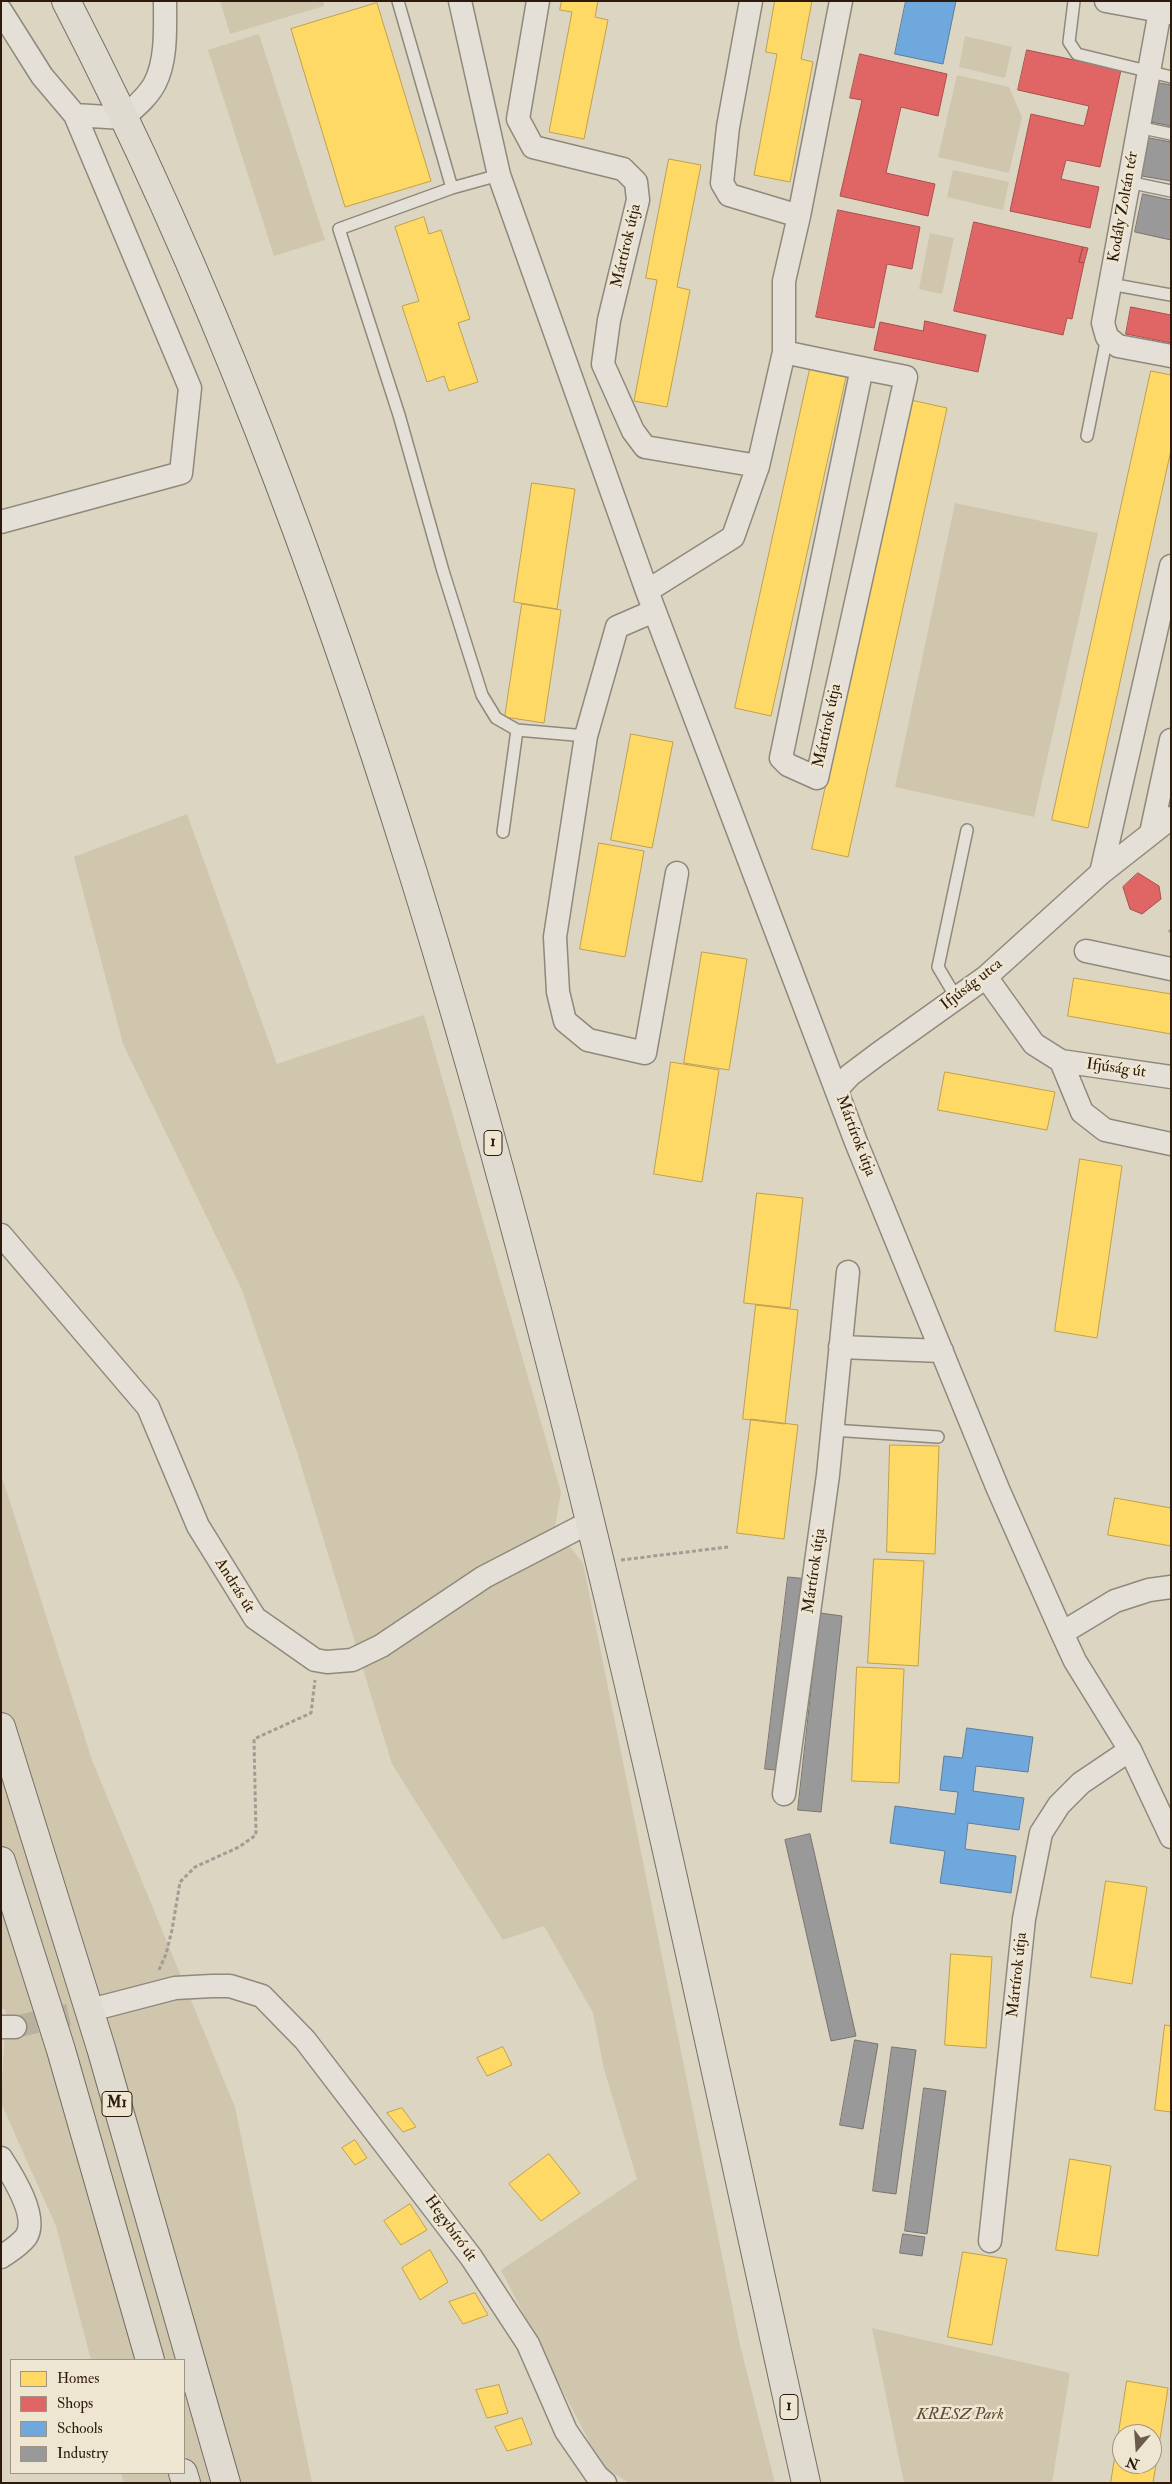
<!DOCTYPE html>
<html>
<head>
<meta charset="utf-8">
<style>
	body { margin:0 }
	#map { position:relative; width:1172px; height:2484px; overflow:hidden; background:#dcd5c2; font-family:"IM FELL Double Pica",serif }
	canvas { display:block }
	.frame { position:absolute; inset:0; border:2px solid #2d1a0c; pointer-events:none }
	.legend { position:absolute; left:10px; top:2359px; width:175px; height:115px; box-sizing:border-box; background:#efe6d1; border:1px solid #a19482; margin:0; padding:6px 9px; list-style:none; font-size:15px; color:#2d1a0c }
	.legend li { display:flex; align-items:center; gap:10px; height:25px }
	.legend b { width:25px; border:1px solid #a19482 }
	.north { position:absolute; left:1112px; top:2424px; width:50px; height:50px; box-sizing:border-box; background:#efe6d1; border:1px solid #a19482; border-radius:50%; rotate:198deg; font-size:14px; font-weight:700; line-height:20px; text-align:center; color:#2d1a0c }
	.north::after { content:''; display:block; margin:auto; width:18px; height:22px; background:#6a5b4c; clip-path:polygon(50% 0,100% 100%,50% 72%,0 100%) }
</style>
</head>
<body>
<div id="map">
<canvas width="1172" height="2484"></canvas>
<div class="frame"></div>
<ul class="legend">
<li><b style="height:14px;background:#ffd966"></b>Homes</li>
<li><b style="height:14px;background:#e06666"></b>Shops</li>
<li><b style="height:14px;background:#6fa8dc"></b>Schools</li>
<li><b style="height:14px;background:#999"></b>Industry</li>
</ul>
<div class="north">N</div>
</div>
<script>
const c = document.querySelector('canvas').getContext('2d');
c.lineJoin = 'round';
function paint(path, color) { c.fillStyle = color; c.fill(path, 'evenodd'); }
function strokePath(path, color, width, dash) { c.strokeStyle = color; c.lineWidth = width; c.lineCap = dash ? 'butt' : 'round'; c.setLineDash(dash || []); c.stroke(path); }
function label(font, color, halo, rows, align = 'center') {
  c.font = font + ' "IM FELL Double Pica",serif'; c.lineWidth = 5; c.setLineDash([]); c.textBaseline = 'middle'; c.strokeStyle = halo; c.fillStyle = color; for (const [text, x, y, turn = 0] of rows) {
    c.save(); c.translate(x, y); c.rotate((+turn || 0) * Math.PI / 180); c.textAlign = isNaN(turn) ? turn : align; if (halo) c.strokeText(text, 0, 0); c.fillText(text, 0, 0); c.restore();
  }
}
paint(new Path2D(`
	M220,1H323L324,6L230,34Z
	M259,34L325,240L274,256L208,50Z
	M965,36L1012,47L1005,78L959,67Z
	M957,75L1009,87L1022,117L1009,173L938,157Z
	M953,170L1009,182L1003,210L947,197Z
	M930,233L954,238L942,294L919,289Z
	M955,503L1098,533L1034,817L895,787Z
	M187,814L277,1064L424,1015L561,1492L555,1528L583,1563L740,2345L775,2483H629L601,2465L501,2270L637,2179L604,2069L593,2013L544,1926L503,1940L392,1764L297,1452L242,1290L123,1044L74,857Z
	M1,1474L92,1760L235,2107L312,2483H124L121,2473H184V2360H91L56,2226L1,2103L6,2011L1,2007Z
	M872,2328L1070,2373L1052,2483H904Z`), '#d0c6ad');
const homes = new Path2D(`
	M562,1H598L595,17L608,20L584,139L549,132L572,12L560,10Z
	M775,1H812L801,59L813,62L790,182L754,175L777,54L766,52Z
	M377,3L431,181L345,207L291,29Z
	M669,159L701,165L677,287L690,290L667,407L634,401L657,280L646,278Z
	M424,217L429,234L441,230L470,319L458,323L478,382L449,391L444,376L427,382L402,306L419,301L395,227Z
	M810,369L846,377L771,716L735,708Z
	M1151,371L1171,375V450L1088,828L1052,820Z
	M911,400L947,408L848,857L812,849Z
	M532,483L575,489L557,609L514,602Z
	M522,604L561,610L544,723L505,717Z
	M631,734L673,742L652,848L611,840Z
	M599,843L644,851L625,957L580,949Z
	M702,952L747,959L729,1070L684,1063Z
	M1074,978L1171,994V1034L1068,1016Z
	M671,1062L719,1070L702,1182L654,1174Z
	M945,1072L1055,1092L1047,1130L938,1110Z
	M1080,1159L1122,1166L1097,1338L1055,1331Z
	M757,1193L803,1198L790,1308L744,1303Z
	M756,1305L798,1310L785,1424L743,1419Z
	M751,1419L798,1425L784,1539L737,1533Z
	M890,1445L939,1446L935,1554L887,1552Z
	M1115,1498L1171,1508V1546L1108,1535Z
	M874,1559L924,1561L918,1666L868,1663Z
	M857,1667L904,1669L899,1783L852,1781Z
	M1106,1881L1147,1887L1132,1984L1091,1977Z
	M951,1954L992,1957L986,2048L945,2045Z
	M1165,2025L1171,2026V2112L1155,2110Z
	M503,2047L512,2065L487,2076L477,2058Z
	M402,2108L416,2127L403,2132L387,2113Z
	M355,2140L367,2158L355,2165L342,2148Z
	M549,2154L580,2193L541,2221L509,2184Z
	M1070,2159L1111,2166L1098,2256L1056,2250Z
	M410,2204L427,2230L401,2245L384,2221Z
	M430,2250L448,2282L420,2300L402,2268Z
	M963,2252L1007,2259L992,2345L948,2337Z
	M475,2293L488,2315L463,2324L449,2302Z
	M1127,2381L1168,2388L1153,2483H1111ZM1122,2434H1152V2464H1122Z
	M499,2385L508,2413L487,2418L476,2390Z
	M522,2418L532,2444L507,2451L495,2427Z`);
paint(homes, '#ffd966');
strokePath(homes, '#c0a04b', 1);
const shops = new Path2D(`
	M1027,50L1121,70L1100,167L1066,160L1061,179L1099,187L1090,228L1010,211L1031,114L1084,126L1089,106L1018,90Z
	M860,54L947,74L938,116L901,107L886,173L935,184L928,216L840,196L862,100L850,98Z
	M838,210L920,227L912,269L887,264L874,328L816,317Z
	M974,222L1083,247L1079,262L1084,263L1072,319L1067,318L1063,335L954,311Z
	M1083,247L1088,248L1084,263L1079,262Z
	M1131,307L1171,315V343L1126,334Z
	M925,321L986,335L978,372L874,350L880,322L923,331Z
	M1138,873L1159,886L1161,899L1142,914L1130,909L1123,887Z`);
paint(shops, '#e06666');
strokePath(shops, '#aa4f4b', 1);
const schools = new Path2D(`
	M906,1H956L943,64L895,54Z
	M967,1728L1033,1737L1028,1772L976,1766L973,1791L1024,1798L1019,1830L968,1823L965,1849L1016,1856L1011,1893L940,1883L945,1851L890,1843L895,1806L955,1814L958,1792L940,1790L944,1756L962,1758Z`);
paint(schools, '#6fa8dc');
strokePath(schools, '#5b7d9e', 1);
const industry = new Path2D(`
	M1159,83L1171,85V126L1151,122Z
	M1149,138L1171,142V181L1142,176Z
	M1143,194L1171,200V240L1135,232Z
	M788,1577L808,1579L785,1771L765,1769Z
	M820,1613L842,1616L821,1812L798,1810Z
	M810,1834L856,2036L831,2041L785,1840Z
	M855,2040L878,2044L863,2129L840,2125Z
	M892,2047L916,2050L896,2194L873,2191Z
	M924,2088L946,2091L927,2234L905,2231Z
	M903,2234L925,2237L922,2256L900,2253Z`);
paint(industry, '#999');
strokePath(industry, '#79736f', 1);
strokePath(new Path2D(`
	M15,2027L102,2007`), '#b9b09e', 22, [22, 11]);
const service = new Path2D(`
	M398,1L452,188
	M1074,1L1069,42L1077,54L1171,77
	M1138,127L1171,134
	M499,175L452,188L339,229L399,415L443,571L482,695L496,718L517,730L586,736
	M1128,182L1171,191
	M1110,284L1171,295
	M1087,436L1107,337
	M503,832L517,730
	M957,999L938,967L967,830
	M832,1430L938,1437`);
const minor = new Path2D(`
	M460,1L499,175L647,591L856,1142L998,1489L1062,1633L1075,1661L1130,1750L1171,1837
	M538,1L518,119L533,147L623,169L636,182L638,200L609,320L603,364L633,431L645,447L758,466
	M751,1L728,127L722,183L729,195L799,216
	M1106,1L1171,13
	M1,11L42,76L75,115L123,118C134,108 148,97 155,83C167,60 165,27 165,1
	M1160,11L1103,323L1107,337L1118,346L1171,356
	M784,352C825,361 866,369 906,377L817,778L788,765L781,758L862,368
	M1,522L181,473L190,388L75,115
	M647,591L733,537L758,466L784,352V281L799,216L841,1
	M654,611L617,627L586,736L555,937L558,992L565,1021L588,1040L645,1053L677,873
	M1151,833L1171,740
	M1101,873L1171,566
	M1086,951L1171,969
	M986,977L1034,1044L1061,1061L1171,1077
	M1061,1061L1082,1112L1105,1130L1171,1144
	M837,1089L850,1075L878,1054L986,977L1101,873L1171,818
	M1,1235L148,1407L198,1526L255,1618L315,1660L327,1662L352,1660L381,1646L484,1577L590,1522
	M840,1347L942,1351
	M1062,1633L1115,1601L1149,1590L1171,1587
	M784,1794L828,1475L848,1272
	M102,2007L175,1988L212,1986H230L262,1996L305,2040L471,2257L528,2344L566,2431L597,2476L605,2483
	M1,2027H15
	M1,2158C12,2175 39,2217 26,2237C19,2246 10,2251 1,2257
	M990,2241L1024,1919L1041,1833L1059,1805L1081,1783L1130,1750`);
const primary = new Path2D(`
	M66,1C210,279 320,575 413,873C577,1401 687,1944 806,2483`);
const motorway = new Path2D(`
	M1,1727L101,2048L226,2483
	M1,1861L61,2050L150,2360
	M183,2473L186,2483`);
strokePath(service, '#8f897c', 14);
strokePath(minor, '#8f897c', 25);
strokePath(primary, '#766f64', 30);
strokePath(motorway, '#766f64', 30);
strokePath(new Path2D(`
	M1169,930L1171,932
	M621,1560L728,1547
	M159,1970L166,1954L172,1930L180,1882L195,1867L239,1847L256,1835L254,1739L311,1713L315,1680`), '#a19c94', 3, [4, 2.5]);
strokePath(service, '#e4e0d7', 11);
strokePath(minor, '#e4e0d7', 22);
strokePath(primary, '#dfdbd0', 28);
strokePath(motorway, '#dfdbd0', 28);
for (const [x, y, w] of [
	[493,1143,18],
	[117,2104,30],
	[789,2407,18]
]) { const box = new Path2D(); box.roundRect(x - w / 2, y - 12.5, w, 25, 4); c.fillStyle = '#efe6d1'; c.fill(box); strokePath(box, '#2d1a0c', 1); }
label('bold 15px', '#2d1a0c', null, [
	["1",493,1143],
	["M1",117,2104],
	["1",789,2407]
]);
label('16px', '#2d1a0c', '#efe6d1', [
	["Kodály Zoltán tér",1124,207,-80],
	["Mártírok útja",627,246,-77],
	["Mártírok útja",828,726,-78],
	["Ifjúság utca",972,985,-38],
	["Ifjúság út",1116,1069,8],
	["Mártírok útja",855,1136,69],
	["Mártírok útja",815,1571,-82],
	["András út",234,1586,58],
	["Mártírok útja",1018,1975,-84],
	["Hegybíró út",450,2229,54]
]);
label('italic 16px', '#5b4a37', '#efe6d1', [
	["KRESZ Park",960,2416]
]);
</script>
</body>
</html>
